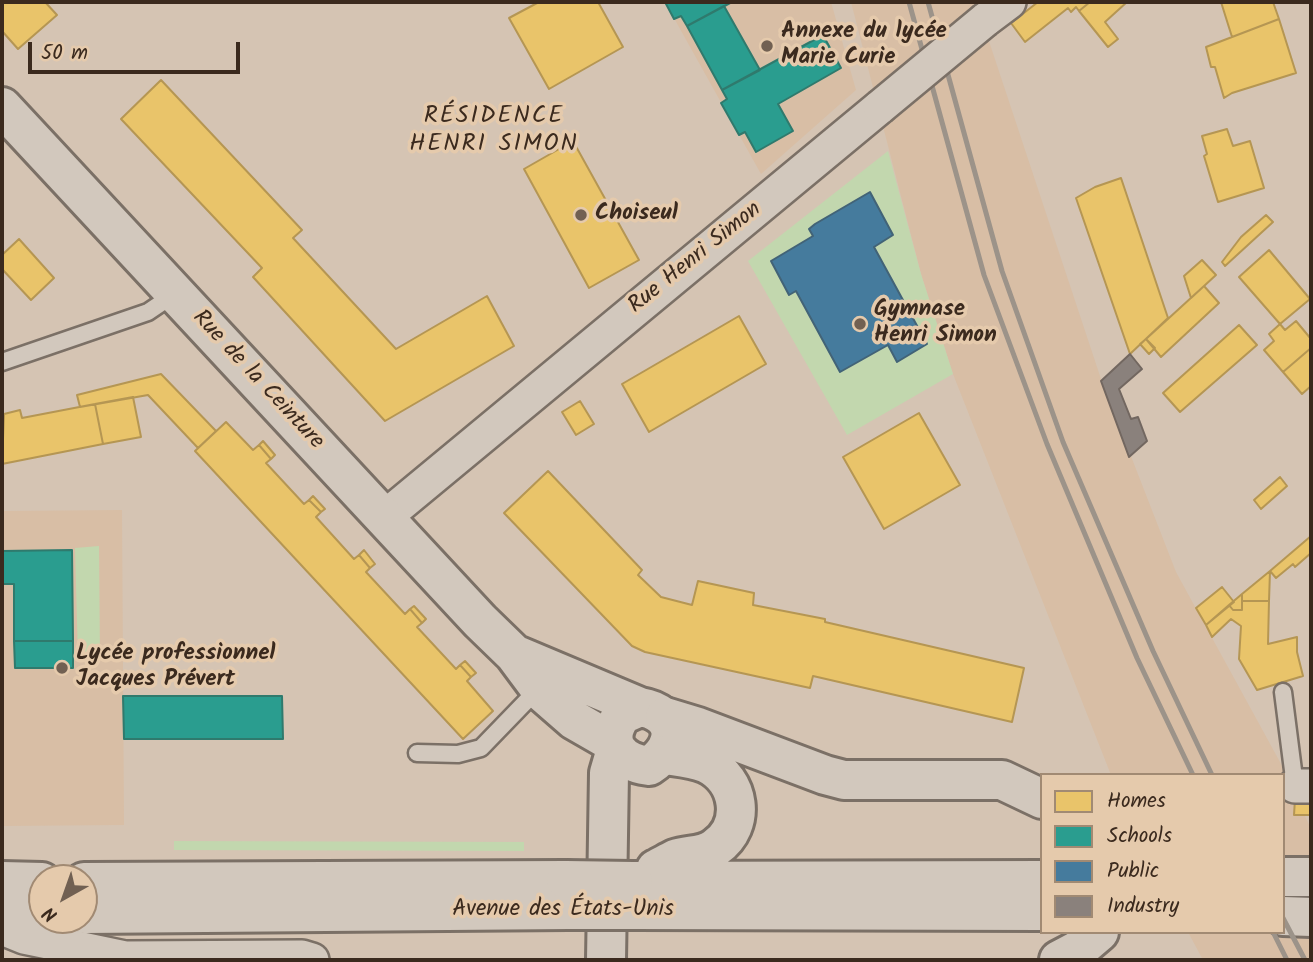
<!DOCTYPE html>
<html>
<head>
<meta charset="utf-8">
<style>
	body { margin:0 }
	#map { position:relative; width:1313px; height:962px; overflow:hidden; background:#d5c4b3; font-family:Kalam,sans-serif }
	canvas { display:block }
	.frame { position:absolute; inset:0; border:4px solid #3b2a1e; pointer-events:none }
	.legend { position:absolute; left:1040px; top:773px; width:245px; height:161px; box-sizing:border-box; background:#e5caac; border:2px solid #a18a73; margin:0; padding:9px 12px; list-style:none; font-size:21px; color:#3b2a1e }
	.legend li { display:flex; align-items:center; gap:14px; height:35px }
	.legend b { width:35px; border:2px solid #a18a73 }
	.north { position:absolute; left:28px; top:864px; width:70px; height:70px; box-sizing:border-box; background:#e5caac; border:2px solid #a18a73; border-radius:50%; rotate:220deg; font-size:19px; font-weight:700; line-height:28px; text-align:center; color:#3b2a1e }
	.north::after { content:''; display:block; margin:auto; width:24px; height:32px; background:#716052; clip-path:polygon(50% 0,100% 100%,50% 72%,0 100%) }
	.scale { position:absolute; left:28px; top:42px; width:212px; height:32px; box-sizing:border-box; border:4px solid #3b2a1e; border-top:0; padding-left:9px; font-size:21px; line-height:24px; white-space:nowrap; color:#3b2a1e; -webkit-text-stroke:5px #e5caac; paint-order:stroke }
</style>
</head>
<body>
<div id="map">
<canvas width="1313" height="962"></canvas>
<div class="frame"></div>
<ul class="legend">
<li><b style="height:19px;background:#e9c46a"></b>Homes</li>
<li><b style="height:19px;background:#2a9d8f"></b>Schools</li>
<li><b style="height:19px;background:#457b9d"></b>Public</li>
<li><b style="height:19px;background:#8a817c"></b>Industry</li>
</ul>
<div class="north">N</div>
<div class="scale">50 m</div>
</div>
<script>
const c = document.querySelector('canvas').getContext('2d');
c.lineJoin = 'round';
function paint(path, color) { c.fillStyle = color; c.fill(path, 'evenodd'); }
function strokePath(path, color, width, dash) { c.strokeStyle = color; c.lineWidth = width; c.lineCap = dash ? 'butt' : 'round'; c.setLineDash(dash || []); c.stroke(path); }
function label(font, color, halo, rows, align = 'center') {
  c.font = font + ' Kalam,sans-serif'; c.lineWidth = 7; c.setLineDash([]); c.textBaseline = 'middle'; c.strokeStyle = halo; c.fillStyle = color; for (const [text, x, y, turn = 0] of rows) {
    c.save(); c.translate(x, y); c.rotate((+turn || 0) * Math.PI / 180); c.textAlign = isNaN(turn) ? turn : align; if (halo) c.strokeText(text, 0, 0); c.fillText(text, 0, 0); c.restore();
  }
}
paint(new Path2D(`
	M665,2H831L856,90L761,174Z
	M851,2H976L1101,379L1176,572L1280,762L1311,829V960H1203L1188,932H1283V775H1111L953,374L921,274Z
	M122,510L124,825L2,826V511Z`), '#d8bea5');
paint(new Path2D(`
	M888,151L921,274L953,374L847,435L748,261Z
	M99,546L100,660L78,659L75,548Z
	M174,841L524,842V851L174,850Z`), '#c2d7ae');
const homes = new Path2D(`
	M2,2H45L57,15L18,49L2,31Z
	M539,2H598L623,47L549,89L509,18Z
	M1038,2H1090L1079,11L1076,7L1071,12L1068,8L1025,42L1011,23Z
	M1090,2H1127L1105,22L1118,39L1108,47L1079,11Z
	M1221,2H1273L1279,19L1232,37Z
	M1279,19L1296,73L1232,93L1224,98L1215,67H1211L1206,47Z
	M161,80L302,230L293,238L396,349L487,296L514,346L385,421L253,277L262,268L121,119Z
	M1227,129L1233,146L1250,141L1264,188L1218,202L1204,156L1207,154L1202,136Z
	M573,141L639,260L589,288L524,169Z
	M1121,178L1168,318L1130,354L1076,198L1095,187Z
	M1266,215L1273,222L1225,266L1222,262L1241,237Z
	M19,239L54,278L31,300L2,269V255Z
	M1269,250L1310,299L1280,324L1239,277Z
	M1202,260L1216,275L1191,298L1184,276Z
	M1204,286L1219,303L1161,357L1146,339Z
	M739,316L766,364L649,432L622,384Z
	M1296,321L1311,339V348L1283,372L1264,350L1274,341L1269,334L1280,324L1285,330Z
	M1239,325L1257,345L1180,412L1163,393Z
	M1146,339L1155,348L1149,354L1140,344Z
	M1311,348V386L1302,394L1283,372Z
	M161,374L216,431L198,448L148,395L80,407L77,395Z
	M133,397L141,437L103,444L95,404Z
	M580,401L594,424L576,435L562,412Z
	M95,404L103,444L2,464L4,414L20,410L22,418Z
	M919,413L960,485L884,529L843,457Z
	M226,422L253,450L259,445L271,459L266,463L304,504L309,500L321,512L316,517L354,559L359,555L370,568L366,572L405,614L410,609L422,623L417,627L456,669L460,665L471,677L467,681L493,711L463,739L195,451Z
	M263,441L275,455L271,459L259,445Z
	M548,471L642,570L638,575L661,597L692,605L698,581L754,593L753,605L825,619V622L1024,668L1012,722L813,676L810,688L645,652L632,646L504,513Z
	M1280,477L1287,486L1261,509L1254,500Z
	M313,496L325,509L321,512L309,500Z
	M1311,536V553L1295,567L1293,564L1276,578L1270,571Z
	M364,550L375,564L370,568L359,555Z
	M1270,571L1269,601H1242V594Z
	M1222,587L1234,602L1206,625L1196,608Z
	M1242,594V610H1233L1229,605Z
	M1242,601H1269L1268,644L1297,637V652L1303,676L1257,690L1239,659L1241,626L1231,619L1212,637L1206,625L1229,605L1233,610H1242Z
	M414,606L426,619L422,623L410,609Z
	M465,661L476,673L471,677L460,665Z
	M1295,799H1311V815H1294Z`);
paint(homes, '#e9c46a');
strokePath(homes, '#b59653', 2);
const schools = new Path2D(`
	M665,2H732L687,26L681,16L674,19Z
	M724,6L760,70L722,90L687,26Z
	M823,35L841,68L778,104L793,131L756,152L745,132L739,135L721,103L727,99L722,90Z
	M72,550L73,641H14V584H2V551Z
	M14,641H73V668H15Z
	M123,696H282L283,739H124Z`);
paint(schools, '#2a9d8f');
strokePath(schools, '#2f7a6d', 2);
const public = new Path2D(`
	M870,192L893,235L874,247L927,344L897,362L888,345L840,372L796,291L789,295L771,261L813,236L809,229L815,224Z`);
paint(public, '#457b9d');
strokePath(public, '#426377', 2);
const industry = new Path2D(`
	M1130,354L1142,369L1119,389L1131,419L1138,417L1147,441L1129,457L1101,381Z`);
paint(industry, '#8a817c');
strokePath(industry, '#726760', 2);
const lane = new Path2D(`
	M2,362L148,312L176,293
	M1283,692L1295,786
	M417,753L458,754L481,748L539,688`);
const street = new Path2D(`
	M985,20L1009,2
	M385,517L880,107
	M1295,786H1311
	M2,928L24,937L125,958L302,957L312,960`);
const secondary = new Path2D(`
	M2,107L480,621L514,654L543,693L574,720L614,743
	M514,654L640,707C678,713 680,746 649,766C620,762 602,743 622,715L640,707
	M606,960L609,773L616,749
	M1059,960L1078,950L1099,932`);
const primary = new Path2D(`
	M665,717L698,727L825,775L844,780H1002L1042,799
	M656,869C662,866 669,862 675,859C689,854 704,857 716,847C747,825 740,780 707,764C694,758 678,757 665,755
	M1283,877H1311
	M2,881L42,882
	M633,881L1042,880
	M84,882L566,880
	M635,910L1042,911
	M84,914L568,910
	M2,915H42
	M1283,916L1311,917`);
strokePath(lane, '#7b7066', 21);
strokePath(street, '#7b7066', 38);
strokePath(secondary, '#7b7066', 44);
strokePath(primary, '#7b7066', 44);
strokePath(lane, '#d2c8bd', 16);
strokePath(street, '#d2c8bd', 33);
strokePath(secondary, '#d2c8bd', 38);
strokePath(primary, '#d2c8bd', 38);
strokePath(new Path2D(`
	M909,2L984,275L1047,444L1137,658L1193,775
	M928,2L1002,271L1063,442L1153,651L1212,775
	M1283,918L1305,960
	M1273,932L1287,960`), '#9c9389', 5);
const streetBridge = new Path2D(`
	M880,107L985,20`);
const primaryBridge = new Path2D(`
	M566,880L633,881
	M568,910H635`);
strokePath(streetBridge, '#7b7066', 38, []);
strokePath(primaryBridge, '#7b7066', 44, []);
strokePath(streetBridge, '#d2c8bd', 33);
strokePath(primaryBridge, '#d2c8bd', 38);
for (const [x, y, r, color] of [
	[767,46,7,"#716052"],
	[581,215,7,"#716052"],
	[860,324,7,"#716052"],
	[62,668,7,"#716052"]
]) { const dot = new Path2D(); dot.arc(x, y, r, 0, 2 * Math.PI); c.fillStyle = color; c.fill(dot); strokePath(dot, '#e5caac', 2.5); }
label('bold 23px', '#3b2a1e', '#e5caac', [
	["Annexe du lycée",781,33],
	["Marie Curie",781,59],
	["Choiseul",595,215],
	["Gymnase",874,311],
	["Henri Simon",874,337],
	["Lycée professionnel",76,655],
	["Jacques Prévert",76,681]
], 'left');
label('23px', '#3b2a1e', '#e5caac', [
	["Rue Henri Simon",696,259,-39],
	["Rue de la Ceinture",257,381,47],
	["Avenue des États-Unis",563,911]
]);
c.letterSpacing = '2px';
label('24px', '#3b2a1e', '#e5caac', [
	["RÉSIDENCE",494,118],
	["HENRI SIMON",494,146]
]);
c.letterSpacing = '0px';
</script>
</body>
</html>
